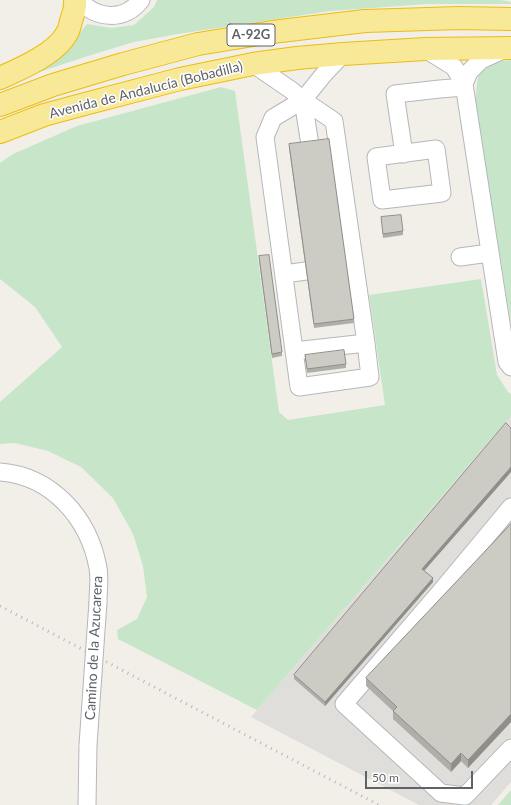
<!DOCTYPE html>
<html>
<head>
<meta charset="utf-8">
<style>
	body { margin:0 }
	#map { position:relative; width:511px; height:805px; overflow:hidden; background:#f1efe8; font-family:Lato,sans-serif }
	canvas { display:block }
	.scale { position:absolute; left:365px; top:771px; width:108px; height:18px; box-sizing:border-box; border:2px solid #5f6268; border-top:0; padding-left:5px; font-size:12px; line-height:14px; white-space:nowrap; color:#5f6268; -webkit-text-stroke:3px #fff; paint-order:stroke }
</style>
</head>
<body>
<div id="map">
<canvas width="511" height="805"></canvas>
<div class="scale">50 m</div>
</div>
<script>
const c = document.querySelector('canvas').getContext('2d');
c.lineJoin = 'round';
function paint(path, color) { c.fillStyle = color; c.fill(path, 'evenodd'); }
function strokePath(path, color, width, dash) { c.strokeStyle = color; c.lineWidth = width; c.lineCap = dash ? 'butt' : 'round'; c.setLineDash(dash || []); c.stroke(path); }
function label(font, color, halo, rows, align = 'center') {
  c.font = font + ' Lato,sans-serif'; c.lineWidth = 3; c.setLineDash([]); c.textBaseline = 'middle'; c.strokeStyle = halo; c.fillStyle = color; for (const [text, x, y, turn = 0] of rows) {
    c.save(); c.translate(x, y); c.rotate((+turn || 0) * Math.PI / 180); c.textAlign = isNaN(turn) ? turn : align; if (halo) c.strokeText(text, 0, 0); c.fillText(text, 0, 0); c.restore();
  }
}
paint(new Path2D(`
	M511,416V782L491,805H419L251,717Z`), '#e0deda');
paint(new Path2D(`
	M157,0H501L511,2V4H428L330,11L178,34L134,42L91,55L15,80L68,47L87,24L111,28L134,25L154,7Z
	M511,60V323L475,103C476,97 477,78 479,74C484,63 501,61 511,60Z
	M221,87L235,91L279,412L288,420L385,405L369,295L481,279L497,375L508,392L511,394V416L257,710L118,639L117,630L137,619L147,597L143,566L133,534L113,498L81,467L48,451L15,443L0,444V402L62,347L35,307L0,279V163L13,154L77,126Z
	M511,790V805H498L510,791Z`), '#c7e6c9');
const minor = new Path2D(`
	M79,0C96,19 124,22 141,0
	M425,49L454,67L464,84L507,362L511,367
	M253,64L291,90L303,100L324,74L343,54
	M464,84L469,72L481,60L503,50
	M303,100L334,121L366,343
	M303,100L310,145
	M436,149L442,193L382,200L376,157Z
	M404,154L395,94L440,89L464,87
	M460,257L489,253
	M284,274L306,271
	M294,351L366,343L370,377L299,387L265,137L273,118L303,100
	M0,472C52,476 89,518 98,568C100,579 98,591 98,602
	M511,507L442,590L344,704L441,793L465,796L511,748
	M87,805L88,745`);
const highway = new Path2D(`
	M0,78C20,69 56,54 67,33C69,30 70,25 71,21C73,14 76,8 75,0
	M0,105L53,85L123,64L198,44L272,32L365,21L459,18L511,19
	M0,132L44,115L81,105L180,79L253,64L297,58L343,54L425,49L511,48`);
strokePath(minor, '#b5b7bc', 19);
strokePath(highway, '#eebc0b', 24);
strokePath(minor, '#fff', 17);
strokePath(highway, '#f8e998', 22);
strokePath(new Path2D(`
	M0,606L379,805`), '#b6b6b8', 3, [1, 5]);
const minorBridge = new Path2D(`
	M88,745L98,602`);
strokePath(minorBridge, '#b5b7bc', 19, []);
strokePath(minorBridge, '#fff', 17);
paint(new Path2D(`
	M289,144L354,319V323L314,328L289,148Z
	M381,217L403,231V235L383,238Z
	M259,256L282,352V356L272,358L259,260Z
	M305,355L346,364V368L307,373Z
	M511,472L424,571L433,582L325,706L294,679V675Z
	M511,524L468,768L461,761L451,772L393,719V711L366,686V678Z`), '#afafa9');
paint(new Path2D(`
	M511,467V472L422,573V569Z
	M433,578V582L325,706V702Z
	M511,714V722L468,768V760Z
	M461,753V761L451,772V764Z`), '#8f8e89');
const building = new Path2D(`
	M329,139L354,319L314,324L289,144Z
	M401,215L403,231L383,234L381,217Z
	M269,255L282,352L272,354L259,256Z
	M344,350L346,364L307,369L305,355Z
	M506,423L511,428V467L422,569L433,578L325,702L294,675Z
	M511,524V714L468,760L461,753L451,764L393,711L397,707L366,678Z`);
paint(building, '#cccbc4');
strokePath(building, '#8f8e89', 1);
for (const [x, y, w] of [
	[251,35,48]
]) { const box = new Path2D(); box.roundRect(x - w / 2, y - 11, w, 22, 3); c.fillStyle = '#fff'; c.fill(box); strokePath(box, '#5f6268', 1); }
label('bold 13px', '#5f6268', null, [
	["A-92G",251,35]
]);
label('14px', '#5f6268', '#fff', [
	["Avenida de Andalucía (Bobadilla)",146,90,-14],
	["Camino de la Azucarera",94,648,-87]
]);
</script>
</body>
</html>
